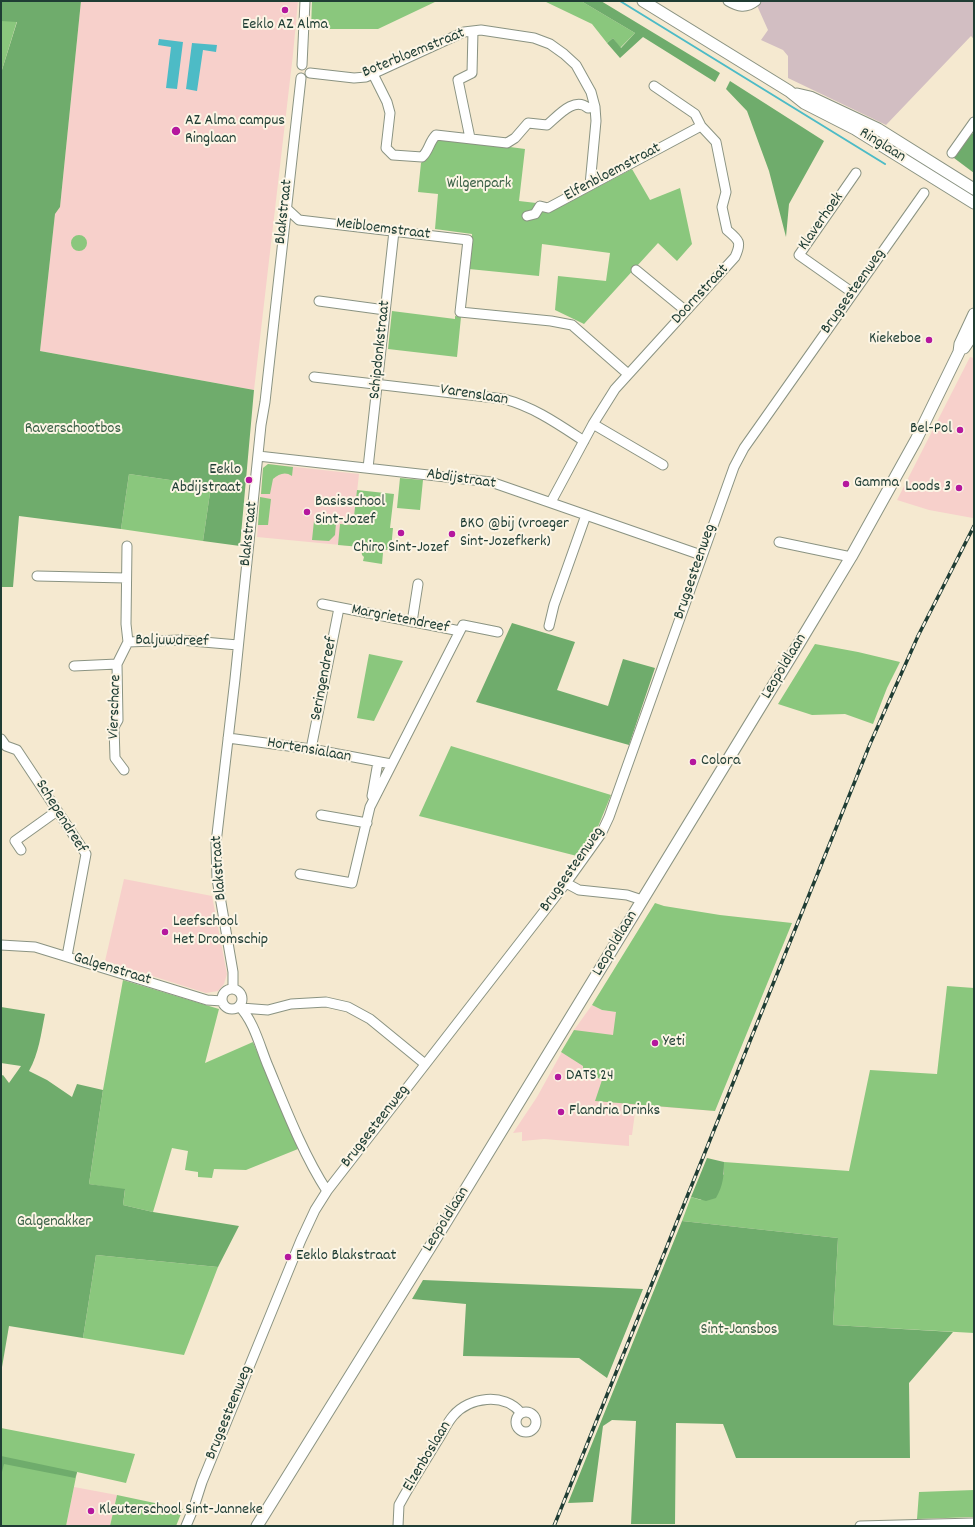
<!DOCTYPE html>
<html>
<head>
<meta charset="utf-8">
<style>
	body { margin:0 }
	#map { position:relative; width:975px; height:1527px; overflow:hidden; background:#f5e9d0; font-family:Dekko,sans-serif }
	canvas { display:block }
	.frame { position:absolute; inset:0; border:2px solid #1f3d34; pointer-events:none }
</style>
</head>
<body>
<div id="map">
<canvas width="975" height="1527"></canvas>
<div class="frame"></div>
</div>
<script>
const c = document.querySelector('canvas').getContext('2d');
c.lineJoin = 'round';
function paint(path, color) { c.fillStyle = color; c.fill(path, 'evenodd'); }
function strokePath(path, color, width, dash) { c.strokeStyle = color; c.lineWidth = width; c.lineCap = dash ? 'butt' : 'round'; c.setLineDash(dash || []); c.stroke(path); }
function label(font, color, halo, rows, align = 'center') {
  c.font = font + ' Dekko,sans-serif'; c.lineWidth = 4; c.setLineDash([]); c.textBaseline = 'middle'; c.strokeStyle = halo; c.fillStyle = color; for (const [text, x, y, turn = 0] of rows) {
    c.save(); c.translate(x, y); c.rotate((+turn || 0) * Math.PI / 180); c.textAlign = isNaN(turn) ? turn : align; if (halo) c.strokeText(text, 0, 0); c.fillText(text, 0, 0); c.restore();
  }
}
paint(new Path2D(`
	M81,1H298L293,54L254,390L40,351L55,214L60,207Z
	M970,357L974,358L973,518L929,510L897,500Z
	M268,464L359,474L351,546L257,537L263,468Z
	M124,879L212,896L227,974L224,984L218,991L206,993L105,961Z
	M592,1005L602,1010L628,1014L715,1111L636,1105L632,1135H629V1146L544,1139L522,1141V1132L513,1133L537,1097L574,1030Z
	M74,1487L117,1495L110,1526H66Z`), '#f7d0cb');
paint(new Path2D(`
	M755,1H974V39L971,36L886,125L788,78V56L783,50L761,40L768,30Z`), '#d2bec2');
paint(new Path2D(`
	M312,1H437L378,29H311Z
	M544,1H581L635,33L620,48L613,38L607,43L592,24Z
	M1,21H17L1,73Z
	M443,138L525,149L519,201L562,206L632,169L650,200L680,188L692,244L677,261L658,243L584,324L555,310L558,276L606,281L610,253L542,244L539,276L469,269L472,234L435,229L438,194L418,192L421,163L430,155C432,144 431,141 443,138Z
	M71 243a8 8 0 1 1 16 0a8 8 0 1 1-16 0Z
	M392,311L455,319V316L461,317L457,357L388,349Z
	M268,464L293,467L292,476C285,471 279,474 273,479L270,494H261L263,468Z
	M129,474L211,486L203,541L121,529Z
	M400,478L423,480L420,510L397,508Z
	M357,490L394,494L390,528H393L391,550H382V552L383,553L382,564L363,561L364,557L362,555L361,547L338,545L340,524L353,525Z
	M260,497L271,499L268,525H258Z
	M314,521L336,523L335,535L329,541L312,540Z
	M815,644L858,652L900,662L887,688L873,724L845,714L812,715L778,704Z
	M369,654L403,661L374,721L357,718Z
	M451,746L611,795L595,834L577,856L419,816Z
	M655,903L664,906L720,915L792,923L715,1111L595,1101L602,1080L594,1076L583,1074V1066L561,1052L574,1030L613,1035L616,1012L602,1010L592,1005Z
	M123,980L219,1009L205,1063L253,1042L298,1149L246,1170L214,1169L212,1178L198,1177V1172L185,1170L188,1151L172,1148L153,1212L123,1205L125,1190L89,1184L103,1090Z
	M947,986L974,988V1333L833,1325L838,1238L682,1221L691,1197L701,1200L724,1174V1162L849,1171L870,1070L937,1074Z
	M96,1255L218,1267L184,1355L83,1338Z
	M1,1428L135,1454L126,1483L77,1472L66,1526H1Z
	M974,1490V1517L917,1519L919,1492Z
	M117,1495L183,1509L176,1526H110Z`), '#8ac77d');
paint(new Path2D(`
	M1,1H81L60,207L55,214L40,351L254,390L240,546L203,541L211,486L129,474L121,529L19,516L13,587H1V73L17,22L1,21Z
	M581,1H601L720,73L715,82L643,37L620,58L607,43L613,38L621,48L635,33Z
	M730,81L824,141L789,204L786,237L769,171L747,111L726,89Z
	M971,133L974,134V173L954,158Z
	M512,623L575,642L557,690L608,706L623,659L655,668L629,745L476,702Z
	M1,1007L45,1014C41,1034 39,1053 29,1071L47,1080L72,1097L77,1084L103,1090L89,1184L125,1189L123,1205L153,1212L239,1226L218,1267L96,1255L83,1338L9,1326L1,1373V1076L3,1075L9,1083L21,1066L1,1063Z
	M707,1158L724,1162C724,1176 723,1186 716,1198L706,1201L691,1197Z
	M682,1221L838,1238L833,1325L953,1332L909,1383L910,1458H736L723,1424L676,1423L675,1524H631L636,1421L612,1420L603,1426L593,1502L568,1503Z
	M423,1280L643,1289L607,1378L579,1358L463,1356L466,1304L412,1299Z
	M1,1456L77,1472L75,1478L4,1464L1,1476Z`), '#6fac6c');
paint(new Path2D(`
	M159,39L183,42L177,89L166,88L171,47L158,45Z
	M192,43L217,45L216,52L203,50L197,91L186,89Z`), '#4dbbc6');
strokePath(new Path2D(`
	M620,1L885,164`), '#4dbbc6', 2);
const minor = new Path2D(`
	M728,1C738,7 746,9 756,1
	M302,65L305,1
	M310,73L354,78L366,77L464,32L481,30L534,38L550,44L564,54L576,65L591,92L595,107L596,121L590,185
	M373,74L387,102L390,113L386,148L393,155L422,157C429,151 429,142 436,135L507,143L515,138L528,123L547,125C558,116 574,96 588,108L595,107
	M470,138L458,80L472,73L473,31
	M952,153L974,122
	M286,208L299,220L468,240L460,312L551,321L572,325L628,374
	M527,216L535,214L540,206L548,208L701,126
	M636,270L686,311
	M853,293L799,255L856,173
	M319,301L385,310
	M314,377L504,399C534,407 558,424 584,441
	M593,424L663,465
	M258,456L491,482L701,555
	M368,468L394,231
	M551,502L593,424L615,389L735,257C742,242 739,240 727,230L722,207L726,192L716,142L701,126L695,114L654,86
	M779,542L851,557
	M127,546L126,624L128,642L180,640L238,645
	M37,576L126,578
	M322,604L460,631
	M412,622L418,584
	M549,626L554,605L586,515
	M74,666L117,664
	M228,738L311,749L391,764
	M1,739L6,746L17,750L86,854L67,956
	M311,749L339,608
	M124,770L115,758L114,727L118,720L117,664L128,642
	M372,796L378,762
	M321,815L367,823
	M21,850L15,841L57,811
	M300,874L352,883L370,807L463,625L498,632
	M566,883L579,890L627,895L642,900
	M1,945L35,947L207,1000L222,1001
	M233,989V972L217,879L216,843L235,679L261,425L265,402L301,78
	M222 999a10 10 0 1 1 20 0a10 10 0 1 1-20 0Z
	M239,1006C254,1021 260,1047 268,1066C285,1107 303,1154 327,1191
	M241,1008L268,1010L291,1004L326,1002L348,1007L370,1019L425,1064
	M516 1422a10 10 0 1 1 20 0a10 10 0 1 1-20 0Z
	M186,1526L194,1507L202,1482L301,1240L315,1210L327,1191L566,883L601,834L609,817L734,467L744,448L924,193
	M398,1526L399,1505L404,1496C415,1477 427,1458 438,1440C443,1432 447,1423 453,1416C469,1397 504,1392 521,1413
	M860,1526L974,1523`);
const major = new Path2D(`
	M643,1L789,91L804,103L855,129L974,203
	M797,94L810,97L878,129L974,189
	M964,348L974,333
	M257,1526L447,1220L798,645L851,557L916,440L959,352L960,344L974,314`);
strokePath(minor, '#8a9382', 11);
strokePath(major, '#8a9382', 13);
strokePath(minor, '#fff', 9);
strokePath(major, '#fff', 11);
const rail = new Path2D(`
	M554,1526L870,744L918,636L974,526`);
strokePath(rail, '#1f3d34', 3.5);
strokePath(rail, '#fcf5e5', 2, [6]);
for (const [x, y, r, color] of [
	[285,10,4,"#b5179e"],
	[176,131,5,"#b5179e"],
	[929,340,4,"#b5179e"],
	[960,430,4,"#b5179e"],
	[249,480,4,"#b5179e"],
	[846,484,4,"#b5179e"],
	[959,488,4,"#b5179e"],
	[307,512,4,"#b5179e"],
	[401,533,4,"#b5179e"],
	[452,534,4,"#b5179e"],
	[693,762,4,"#b5179e"],
	[165,932,4,"#b5179e"],
	[655,1043,4,"#b5179e"],
	[558,1077,4,"#b5179e"],
	[561,1112,4,"#b5179e"],
	[288,1257,4,"#b5179e"],
	[91,1511,4,"#b5179e"]
]) { const dot = new Path2D(); dot.arc(x, y, r, 0, 2 * Math.PI); c.fillStyle = color; c.fill(dot); strokePath(dot, '#fcf5e5', 1.5); }
label('16px', '#1f3d34', '#fcf5e5', [
	["Eeklo AZ Alma",285,26,"center"],
	["AZ Alma campus",185,122],
	["Ringlaan",185,140],
	["Kiekeboe",921,340,"right"],
	["Bel-Pol",952,430,"right"],
	["Eeklo",241,471,"right"],
	["Abdijstraat",241,489,"right"],
	["Gamma",854,484],
	["Loods 3",951,488,"right"],
	["Basisschool",315,503],
	["Sint-Jozef",315,521],
	["BKO @bij (vroeger",460,525],
	["Sint-Jozefkerk)",460,543],
	["Chiro Sint-Jozef",401,549,"center"],
	["Colora",701,762],
	["Leefschool",173,923],
	["Het Droomschip",173,941],
	["Yeti",663,1043],
	["DATS 24",566,1077],
	["Flandria Drinks",569,1112],
	["Eeklo Blakstraat",296,1257],
	["Kleuterschool Sint-Janneke",99,1511]
], 'left');
label('16px', '#1f3d34', '#fcf5e5', [
	["Boterbloemstraat",414,54,-22],
	["Ringlaan",882,146,32],
	["Elfenbloemstraat",613,173,-28],
	["Blakstraat",285,212,-84],
	["Klaverhoek",822,222,-55],
	["Meibloemstraat",383,230,7],
	["Brugsesteenweg",854,292,-55],
	["Doornstraat",701,295,-47],
	["Schipdonkstraat",381,350,-84],
	["Varenslaan",474,396,9],
	["Abdijstraat",461,480,8],
	["Blakstraat",250,534,-84],
	["Brugsesteenweg",696,572,-71],
	["Margrietendreef",400,620,11],
	["Baljuwdreef",172,642,1],
	["Leopoldlaan",785,667,-59],
	["Seringendreef",325,679,-79],
	["Vierschare",116,707,-88],
	["Hortensialaan",309,751,10],
	["Schependreef",60,817,58],
	["Blakstraat",220,868,-94],
	["Brugsesteenweg",573,870,-55],
	["Leopoldlaan",616,944,-59],
	["Galgenstraat",112,970,17],
	["Brugsesteenweg",376,1127,-52],
	["Leopoldlaan",447,1220,-58],
	["Brugsesteenweg",230,1413,-68],
	["Elzenboslaan",428,1457,-59]
]);
label('16px', '#3a6046', '#fcf5e5', [
	["Wilgenpark",479,185],
	["Raverschootbos",73,430],
	["Galgenakker",54,1223],
	["Sint-Jansbos",739,1331]
]);
</script>
</body>
</html>
